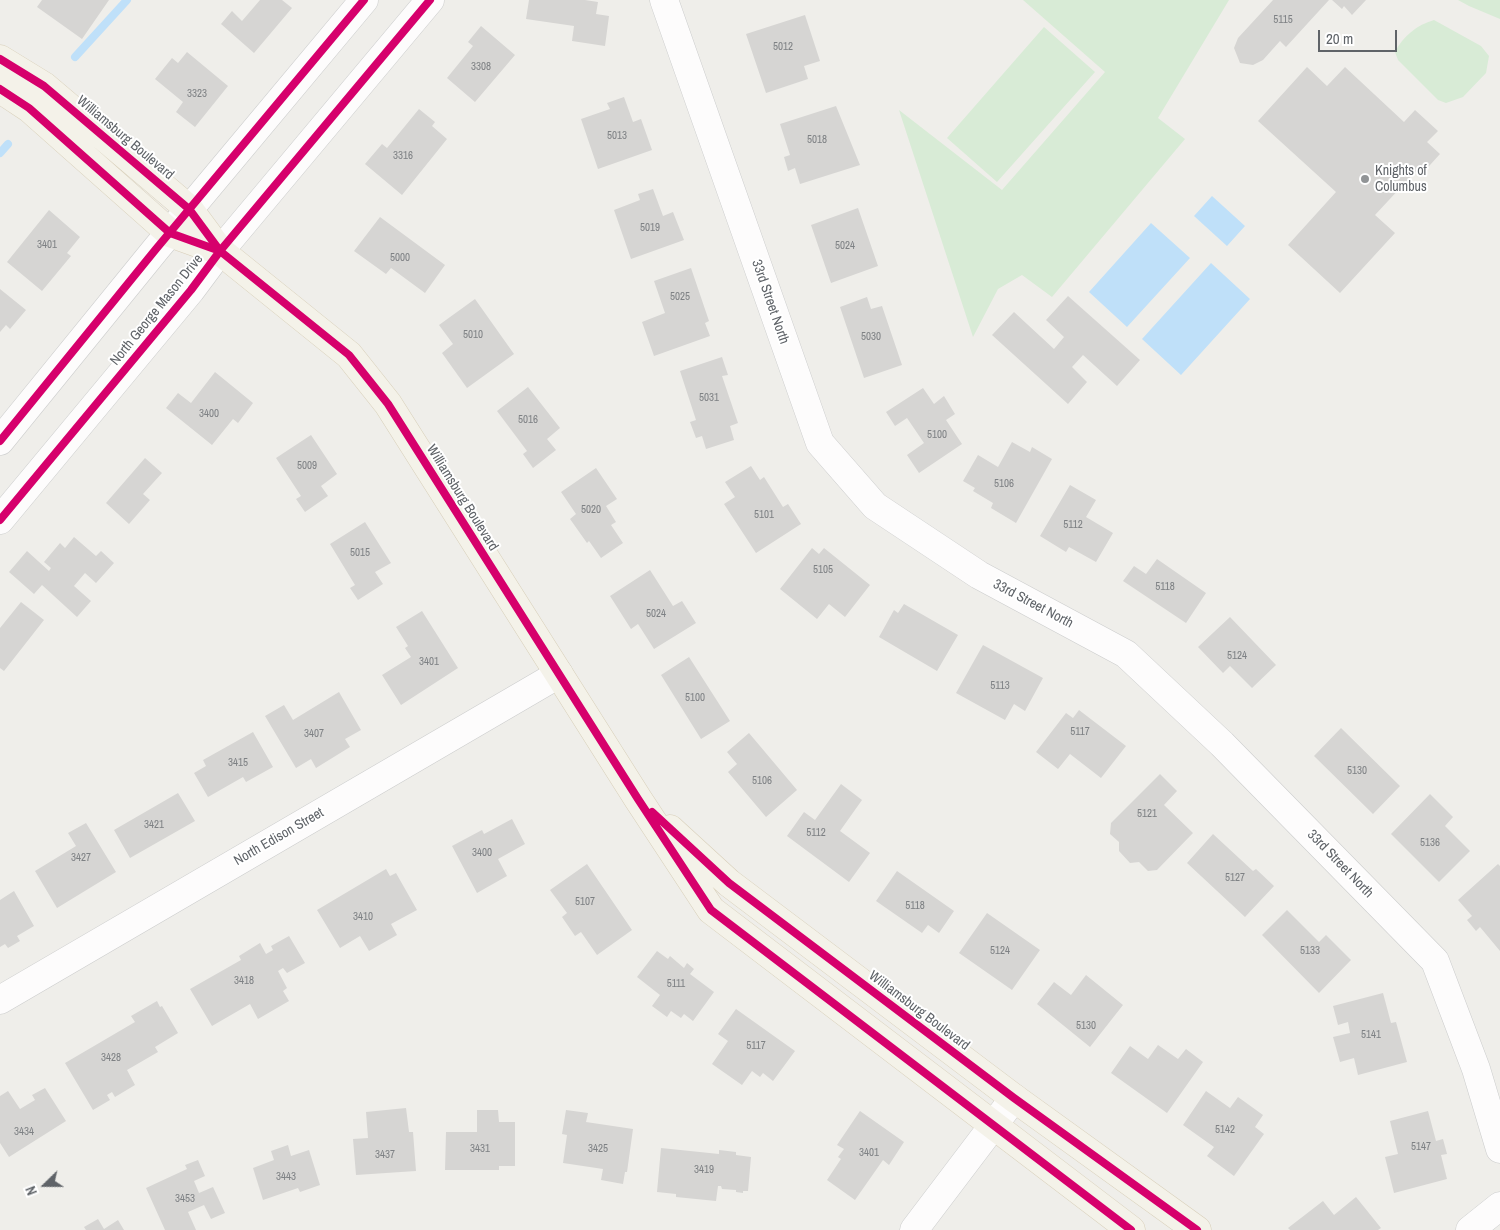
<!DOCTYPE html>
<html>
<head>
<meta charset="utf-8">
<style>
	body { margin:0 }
	#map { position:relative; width:1500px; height:1230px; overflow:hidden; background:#efeeea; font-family:"Archivo Narrow",sans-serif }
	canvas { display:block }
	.north { position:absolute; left:20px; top:1160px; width:50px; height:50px; -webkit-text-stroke:4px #fff; paint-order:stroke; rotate:248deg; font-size:14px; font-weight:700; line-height:20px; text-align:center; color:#5f6368 }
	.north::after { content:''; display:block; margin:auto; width:18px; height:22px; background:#5f6368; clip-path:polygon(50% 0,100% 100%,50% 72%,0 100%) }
	.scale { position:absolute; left:1318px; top:30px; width:79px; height:22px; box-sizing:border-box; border:2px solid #5f6368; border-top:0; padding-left:6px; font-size:15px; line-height:18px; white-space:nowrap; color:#5f6368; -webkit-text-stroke:4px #fff; paint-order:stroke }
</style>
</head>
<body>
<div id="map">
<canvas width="1500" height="1230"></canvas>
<div class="north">N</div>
<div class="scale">20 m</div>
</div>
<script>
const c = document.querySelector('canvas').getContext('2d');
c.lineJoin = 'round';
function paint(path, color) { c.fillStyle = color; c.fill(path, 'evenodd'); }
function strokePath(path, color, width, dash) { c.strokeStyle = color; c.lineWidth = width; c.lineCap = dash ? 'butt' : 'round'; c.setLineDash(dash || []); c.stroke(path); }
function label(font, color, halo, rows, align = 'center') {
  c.font = font + ' "Archivo Narrow",sans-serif'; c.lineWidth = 4; c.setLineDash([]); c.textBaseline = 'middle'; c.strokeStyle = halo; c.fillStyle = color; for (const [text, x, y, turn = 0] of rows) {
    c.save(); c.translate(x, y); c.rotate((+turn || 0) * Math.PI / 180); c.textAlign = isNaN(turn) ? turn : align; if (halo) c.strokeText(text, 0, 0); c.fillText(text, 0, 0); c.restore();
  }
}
paint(new Path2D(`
	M1023,0H1229L1158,118L1185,139L1052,297L1022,275L998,289L973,337L899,110L1002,190L1105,72Z
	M1458,0H1500V19L1469,6Z
	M1434,20L1481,46L1489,56L1486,73L1463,97L1446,103L1438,100L1398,60L1395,52C1403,36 1417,25 1434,20Z
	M1044,27L1095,72L997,182L947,138Z`), '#d8ebd6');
paint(new Path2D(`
	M1212,196L1245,226L1227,246L1194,216Z
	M1151,223L1190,258L1127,327L1089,292Z
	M1211,263L1250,299L1181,375L1142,339Z`), '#bfe0f9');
strokePath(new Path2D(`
	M75,57L127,0
	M0,153L8,144`), '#bfe0f9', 8);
paint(new Path2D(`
	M42,0H109L82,39L37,7Z
	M260,0H282L292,8L254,53L221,24L232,11L242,21Z
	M529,0H585L598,2L596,14L609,16L605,46L572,41L574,26L526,19Z
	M1273,0H1329L1286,47L1280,41L1263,60L1253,65L1240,63L1234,48L1238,38Z
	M1332,0H1366L1352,15L1344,6L1342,9Z
	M805,15L820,61L804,66L808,79L766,93L746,34Z
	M481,26L515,55L475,102L447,78L473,46L468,42Z
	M187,52L228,86L195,127L176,112L183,102L155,79L172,58L178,63Z
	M1307,67L1327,86L1345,67L1404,122L1415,110L1438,131L1427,142L1440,154L1420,176L1415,172L1375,215L1395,233L1340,293L1288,245L1336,192L1258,121Z
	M624,97L633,122L641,119L652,150L598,169L581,119L610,109L607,103Z
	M836,106L860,165L800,184L795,168L788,171L784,157L790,155L780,124Z
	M419,109L435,122L432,126L447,139L402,195L365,164L382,144L387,148Z
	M653,189L663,216L673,212L684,240L631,259L614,210L640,200L638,194Z
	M858,208L878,266L831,283L811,225Z
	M49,210L80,237L67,253L71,256L42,291L7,262Z
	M380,217L445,265L425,293L391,268L386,274L354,251Z
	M691,268L709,321L705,323L710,336L654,356L642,322L665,313L654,281Z
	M0,289L26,310L10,329L6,325L0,332Z
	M1068,296L1140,360L1117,386L1083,355L1072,367L1087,382L1068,404L992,335L1014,312L1054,349L1064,337L1046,320Z
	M867,297L871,309L882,306L902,365L864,378L840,307Z
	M475,299L514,354L467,388L442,353L453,344L439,325Z
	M722,357L728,375L722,376L738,423L730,426L734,440L706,449L702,436L696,438L690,422L696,420L680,371Z
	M215,372L253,403L238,423L233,419L212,445L166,408L178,393L191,403Z
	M528,387L560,428L547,439L556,450L533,468L523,454L527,451L497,411Z
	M923,388L934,404L944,396L955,414L946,420L962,444L919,473L907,455L924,443L907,418L895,426L886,412Z
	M311,435L337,474L321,486L328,496L305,512L296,499L301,496L276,458Z
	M1012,442L1030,452L1032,447L1052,459L1016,523L991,508L993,503L973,491L975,488L963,481L978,455L998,467Z
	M145,458L162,473L143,494L150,500L129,524L106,503Z
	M751,466L760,480L764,477L783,507L788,504L801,524L756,553L724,504L735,497L725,482Z
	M596,468L617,499L606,506L616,522L611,525L623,543L601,558L589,541L587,543L570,519L576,514L561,492Z
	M1070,485L1096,500L1086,517L1113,533L1096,562L1069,547L1066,552L1040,536Z
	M365,522L391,563L375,572L383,584L358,600L350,588L355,585L330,544Z
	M74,537L96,556L101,551L114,563L96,583L85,573L74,586L91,601L77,617L42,585L34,594L9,572L27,551L49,571L51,568L44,562L60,543L65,548Z
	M812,548L819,554L824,548L870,585L845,617L829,604L817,619L780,589Z
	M1157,559L1206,593L1186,623L1123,581L1134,566L1146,574Z
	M650,570L673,606L682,601L696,623L654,649L638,624L631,629L610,596Z
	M21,602L44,620L4,671L0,668V628Z
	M904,604L958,635L937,671L879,637L894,610L898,613Z
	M422,611L458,668L401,705L382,675L411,657L405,648L408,646L396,627Z
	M1230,617L1276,665L1252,688L1230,666L1223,673L1198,647Z
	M983,645L1043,678L1025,711L1014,704L1005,720L956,693Z
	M689,657L730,721L701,739L661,675Z
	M339,692L361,730L345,739L350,747L316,768L311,759L296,768L265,716L284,705L293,720Z
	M1079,710L1126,746L1101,778L1070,754L1058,769L1036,752L1066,713L1073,718Z
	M1341,728L1400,786L1373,814L1314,756Z
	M253,732L273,767L246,782L243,777L208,797L194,773L206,766L203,760Z
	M749,733L797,790L766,817L728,772L737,764L727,752Z
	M1160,774L1177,791L1164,805L1193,833L1157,870L1148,871L1139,862L1130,863L1119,851V842L1110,834L1111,823Z
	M841,784L862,800L840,831L870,853L849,882L787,836L804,812L815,820Z
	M178,793L195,821L130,858L114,830Z
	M1430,794L1453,817L1445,826L1470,851L1439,882L1391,834Z
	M512,819L525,844L498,859L507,876L477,893L452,846L482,830L484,834Z
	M86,823L116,872L57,908L35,871L76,846L68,833Z
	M1213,834L1253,871L1256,869L1274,886L1245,917L1187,863Z
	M587,864L632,930L597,955L581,932L575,936L562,917L567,913L550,890Z
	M1498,864L1500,866V951L1480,927L1476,931L1467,920L1472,916L1458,900Z
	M386,869L390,876L396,873L417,910L391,924L397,935L369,951L360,936L340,948L317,910Z
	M897,871L954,911L939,933L928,925L922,933L876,901Z
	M14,891L34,926L17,936L20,941L8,948L5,944L0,947V900Z
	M1287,910L1319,942L1326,935L1351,960L1319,993L1262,935Z
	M987,913L1040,950L1012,990L959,953Z
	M289,936L305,963L287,973L283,968L278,971L287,988L283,991L289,1001L258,1019L250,1004L212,1026L190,989L241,960L239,956L260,943L266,954L273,950L271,946Z
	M657,951L668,959L670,956L684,968L687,963L694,969L690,974L714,992L693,1021L684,1014L681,1018L671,1011L667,1017L652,1006L660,995L637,977Z
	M1086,975L1123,1005L1090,1047L1037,1004L1054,982L1071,995Z
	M1383,993L1391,1023L1396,1022L1407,1062L1358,1075L1354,1058L1340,1062L1333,1037L1350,1033L1348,1022L1338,1025L1333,1006Z
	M157,1001L160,1007L162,1006L178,1033L155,1047L158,1052L127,1070L135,1085L115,1097L112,1092L107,1095L110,1100L93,1110L65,1063L135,1022L131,1016Z
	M736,1009L795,1051L773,1081L763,1073L760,1077L752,1071L742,1085L712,1064L728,1041L718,1034Z
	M1158,1045L1178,1059L1186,1049L1203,1062L1167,1113L1111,1073L1130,1046L1148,1059Z
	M45,1088L66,1121L9,1157L0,1143V1096L8,1091L20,1109L35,1100L32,1095Z
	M1206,1091L1230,1108L1238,1097L1263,1115L1255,1127L1264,1134L1234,1176L1207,1156L1214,1147L1183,1125Z
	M406,1108L409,1132H413L416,1171L356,1175L353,1139L368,1138L366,1112Z
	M477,1110H498L499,1122H515V1166H499V1170H445L446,1132H477Z
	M566,1110L588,1113L586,1122L633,1129L627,1172H625L623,1184L601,1180L603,1169L563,1163L567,1135L562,1134Z
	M860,1111L904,1142L889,1165L883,1160L855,1200L827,1180L841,1159L838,1157L844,1149L837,1145Z
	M1428,1111L1436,1141L1443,1139L1447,1154L1441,1155L1447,1179L1394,1193L1385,1157L1398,1154L1390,1121Z
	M288,1145L291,1156L309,1150L320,1185L300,1192L298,1188L263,1200L253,1168L274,1160L271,1151Z
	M661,1148L719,1154V1150L736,1152V1155L751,1157L748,1191H743V1193L736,1192V1190L722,1189L721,1186H718L716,1201L676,1197V1194L657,1192Z
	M198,1160L205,1176L194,1181L199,1193L213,1187L225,1213L211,1219L204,1205L188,1212L196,1230H165L146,1188L187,1169L185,1165Z
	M1356,1197L1381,1228L1378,1230H1290L1288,1228L1323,1201L1334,1215Z
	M98,1219L104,1229L118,1220L124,1230H86L84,1227Z`), '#d6d5d3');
const minor = new Path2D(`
	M664,0L820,443L875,506L979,575L1126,654L1222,744L1435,961L1476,1069L1500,1149
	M0,441L156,249L364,0
	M0,520L191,290L220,251L430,0
	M0,1000L559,674
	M914,1230L1014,1098
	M1470,1230L1500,1206`);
const major = new Path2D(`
	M0,59L44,86L189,209L220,251L349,355L388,404L638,799L711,910L1131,1230
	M0,89L29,108L170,233L220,251
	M670,829L729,883L1014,1098L1197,1230`);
strokePath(minor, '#cbcccc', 29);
strokePath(major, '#d7ceb8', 29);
strokePath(minor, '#fdfcfc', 28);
strokePath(major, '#f4f2e9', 28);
strokePath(new Path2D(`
	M0,59L44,86L189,209L220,251L349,355L388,404L638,799L711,910L1131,1230
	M0,89L29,108L170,233L220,251
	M0,441L156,249L364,0
	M0,520L191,290L220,251L430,0
	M652,812L729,883L1014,1098L1197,1230`), '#d6006c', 8);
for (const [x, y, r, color] of [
	[1365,179,5,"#919496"]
]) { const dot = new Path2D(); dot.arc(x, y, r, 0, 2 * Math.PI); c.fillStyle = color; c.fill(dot); strokePath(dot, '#fff', 2); }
label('11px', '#7e8184', null, [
	["5115",1283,20],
	["5012",783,47],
	["3308",481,67],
	["3323",197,94],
	["5013",617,136],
	["5018",817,140],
	["3316",403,156],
	["5019",650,228],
	["3401",47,245],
	["5024",845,246],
	["5000",400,258],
	["5025",680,297],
	["5010",473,335],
	["5030",871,337],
	["5031",709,398],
	["3400",209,414],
	["5016",528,420],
	["5100",937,435],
	["5009",307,466],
	["5106",1004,484],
	["5020",591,510],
	["5101",764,515],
	["5112",1073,525],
	["5015",360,553],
	["5105",823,570],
	["5118",1165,587],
	["5024",656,614],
	["5124",1237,656],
	["3401",429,662],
	["5113",1000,686],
	["5100",695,698],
	["5117",1080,732],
	["3407",314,734],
	["3415",238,763],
	["5130",1357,771],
	["5106",762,781],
	["5121",1147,814],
	["3421",154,825],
	["5112",816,833],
	["5136",1430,843],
	["3400",482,853],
	["3427",81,858],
	["5127",1235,878],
	["5107",585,902],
	["5118",915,906],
	["3410",363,917],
	["5124",1000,951],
	["5133",1310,951],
	["3418",244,981],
	["5111",676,984],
	["5130",1086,1026],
	["5141",1371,1035],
	["5117",756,1046],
	["3428",111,1058],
	["5142",1225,1130],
	["3434",24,1132],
	["5147",1421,1147],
	["3431",480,1149],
	["3425",598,1149],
	["3401",869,1153],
	["3437",385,1155],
	["3419",704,1170],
	["3443",286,1177],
	["3453",185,1199]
]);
label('14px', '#5f6368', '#fff', [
	["Williamsburg Boulevard",125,138,40],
	["33rd Street North",770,302,71],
	["North George Mason Drive",157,310,-51],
	["Williamsburg Boulevard",462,498,58],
	["33rd Street North",1033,604,28],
	["North Edison Street",279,837,-30],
	["33rd Street North",1340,864,46],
	["Williamsburg Boulevard",919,1011,37]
]);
label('14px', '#5f6368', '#fff', [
	["Knights of",1375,171],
	["Columbus",1375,187]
], 'left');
</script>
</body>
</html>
